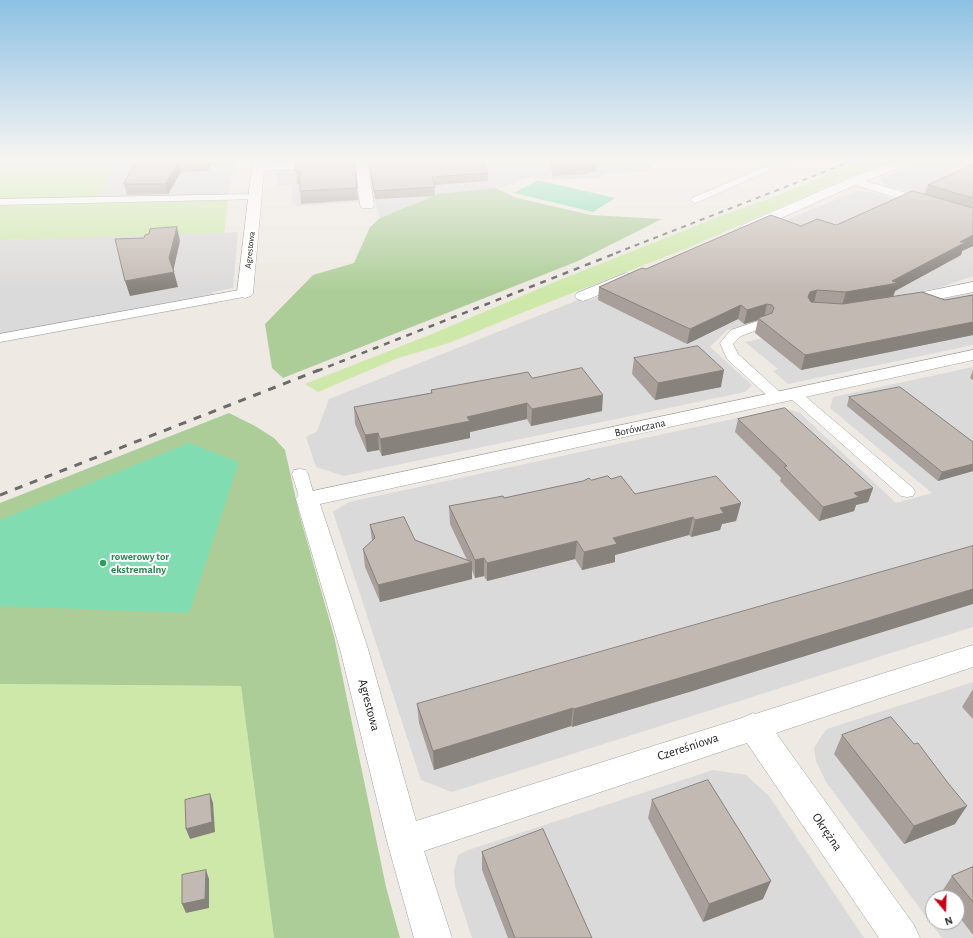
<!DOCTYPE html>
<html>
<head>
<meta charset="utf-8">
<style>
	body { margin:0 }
	#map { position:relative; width:973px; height:938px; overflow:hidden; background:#eee9e3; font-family:"Alegreya Sans",sans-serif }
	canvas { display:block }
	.north { position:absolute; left:925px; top:890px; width:40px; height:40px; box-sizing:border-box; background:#fff; border:1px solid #a5a5a5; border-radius:50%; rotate:161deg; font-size:11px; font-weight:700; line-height:16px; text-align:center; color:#1d1d1d }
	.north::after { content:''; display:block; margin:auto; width:14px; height:18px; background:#c60416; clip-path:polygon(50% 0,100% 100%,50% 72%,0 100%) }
</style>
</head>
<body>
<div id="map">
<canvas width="973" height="938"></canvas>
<div class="north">N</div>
</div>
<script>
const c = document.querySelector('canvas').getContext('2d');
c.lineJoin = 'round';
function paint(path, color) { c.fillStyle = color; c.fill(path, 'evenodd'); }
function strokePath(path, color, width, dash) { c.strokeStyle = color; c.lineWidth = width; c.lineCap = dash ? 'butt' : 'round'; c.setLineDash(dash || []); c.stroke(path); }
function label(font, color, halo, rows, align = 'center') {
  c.font = font + ' "Alegreya Sans",sans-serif'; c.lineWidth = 4; c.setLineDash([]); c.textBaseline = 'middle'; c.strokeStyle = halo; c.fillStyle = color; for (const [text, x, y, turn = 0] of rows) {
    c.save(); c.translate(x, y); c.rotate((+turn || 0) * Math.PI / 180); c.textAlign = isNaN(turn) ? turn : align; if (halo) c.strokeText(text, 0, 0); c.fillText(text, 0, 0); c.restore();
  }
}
paint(new Path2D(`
	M119,159H236L228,196L99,197Z
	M276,159H659L646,172L605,174L599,178L543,180L530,177L493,190L436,197L380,218L375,201L297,206L292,203V185L277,186Z
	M928,159H973V211L885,185L880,179Z
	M857,191L872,192L973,222V276L938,288L832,307L791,311L727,330L710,347L752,385L745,392L344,476L316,467L306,437L317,431L329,399L583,298L590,300Z
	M238,232L233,288L212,292L217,303L0,343V240Z
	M973,293V345L788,384L773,371L778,369L745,342L836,323L832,320Z
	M973,367V627L452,792L421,780L333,512L349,502L784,408L800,413L896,503L932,493L830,408L833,397Z
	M973,682V938H942L826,782L816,761L814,748L820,738L827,729ZM933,898H957V922H933Z
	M713,770L746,775L769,796L864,938H472L455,886L454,871L458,855L468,850Z`), '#dbdada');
paint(new Path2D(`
	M0,159H119L99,197L0,200Z
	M864,159H898L839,181L690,247L529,310L449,343L398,358L318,392L305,384L432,334L562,279L718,217L776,196Z
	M228,200L224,233L0,240V205Z
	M0,684L241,686L274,938H0Z`), '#cee8aa');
paint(new Path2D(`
	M496,188L517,198L591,215L662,219L578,261L283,378L272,368L265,324L313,275L354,263L370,227L380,218L439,194Z
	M229,413L255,426L274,438L285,450L299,513L334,636L386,887L400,938H274L241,686L0,684V503Z`), '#adcd98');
paint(new Path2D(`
	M538,180L615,198L593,212L514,193Z
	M189,443L239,462L189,613L0,606V520Z`), '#82dcb1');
const lane = new Path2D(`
	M783,159H796L698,202L695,203L690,200L692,198Z
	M255,194L260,197L258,199L0,205V199Z
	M245,289L249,290L251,293L249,296L0,342V334Z
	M764,319L768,320L770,323L768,326L741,336L733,344L738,354L783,395L785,398L783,401L778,402L773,401L727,359L720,343L731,330Z
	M794,390L799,391L913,488L915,492L913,496L907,497L901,496L789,397L787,394L789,391Z
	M300,469L306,470L308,474L315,499L313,503L307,504L301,503L292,474L294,470Z`);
const street = new Path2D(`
	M253,159H265V163L355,159H399L403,160L405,163L403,166L399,167H368L374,205L372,208H362L360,205L356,168L264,170L253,293L251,296L245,298L239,296L237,293Z
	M448,159H551L545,163L452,166L448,165L446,162Z
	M898,159H916L914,162L866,181L973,213V221L855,185L752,231L747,232L742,231L740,228L742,225L850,178Z
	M626,273L632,275L634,278L632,281L589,299L583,301L577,299L575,296L577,293Z
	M973,282V292L904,306L898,304L896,301L898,298L904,296Z
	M973,350V360L320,504L368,649L416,821L742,718L753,713L755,714L973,645V667L776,733L914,925L920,938H879L747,743L424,851L452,938H414L387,841L340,649L296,499L299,494Z`);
strokePath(lane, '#a4a4a4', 1);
strokePath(street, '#a4a4a4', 1);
paint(lane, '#fff');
paint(street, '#fff');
strokePath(new Path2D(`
	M616,253L857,159`), '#6b6b6b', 2, [5, 5]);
strokePath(new Path2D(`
	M317,371L619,252`), '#6b6b6b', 2.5, [6, 6]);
strokePath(new Path2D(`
	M0,495L319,370`), '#6b6b6b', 3, [8, 8]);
paint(new Path2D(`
	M137,159H216L214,165H210L208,171L181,172L168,194L127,195L124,184Z
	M354,159L358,200L301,204L300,191V184H297L296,171Z
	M549,159H600L599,166H597L596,172H589L588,174L553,176L549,162Z
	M369,161L488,173V181L434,185L435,196L375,199Z
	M973,165V246L962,251L961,255L895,291L893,296L945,300L973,295V335L801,370L755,333L758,320L744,324L738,319L687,344L598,300L599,287L646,269L801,226L836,225L924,195L928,185Z
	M634,358L721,387L655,400L632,374Z
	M973,370V380L970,378Z
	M532,378L602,411L531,426L527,419L470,432V438L382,456L379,450L367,452L355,424L354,407L431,393V390Z
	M849,397L973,442V471L938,481L847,406Z
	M738,419L873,488L868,502L856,505L854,511L819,521L780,481L781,478L735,432Z
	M611,479L635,494L741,503L736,521L722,524L720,530L691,537L689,535L615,555V562L582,570L575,559L487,581L484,576L475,578L472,570V579L380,602L365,567L363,549L372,541L370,525L415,540L467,560L450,524L449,506L504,498L591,480Z
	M699,689L572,727L571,726L434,770L419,723L417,704Z
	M973,689V719L962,707Z
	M842,735L955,824L904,844L834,754Z
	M652,800L763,899L703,922L648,818Z
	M482,852L592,938H508L482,870Z
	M973,867V935L957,914V898H944L941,893L952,876Z`), '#a89f9a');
paint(new Path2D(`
	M206,159H208L210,165L208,171L206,161Z
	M213,159H216L214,165Z
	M179,162L181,172L168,194L165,184Z
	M177,227L180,241L173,272L169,258Z
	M973,235V246L962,251L961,255L895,291L893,297L842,305L846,292L892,281L960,242Z
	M174,272L178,287L130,296L125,281Z
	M817,290L814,304L807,305L808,297L810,292Z
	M767,304L764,318H758V320L744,324L747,310Z
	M741,305L738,319L687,344L690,329Z
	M973,322V335L801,370L805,355Z
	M724,370L721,387L655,400L658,383Z
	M603,395L602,411L531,426L532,409Z
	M527,403V419L470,432V438L382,456L380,439L467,417Z
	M378,433L379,450L367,452L365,435Z
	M973,464V471L938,481L942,472Z
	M873,488L868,502L856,505L854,511L819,521L823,507L854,493Z
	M741,503L736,521L722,524L720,530L691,537L695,520L720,508Z
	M693,517L689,535L615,555V562L582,570L584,552L613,538Z
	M577,541L575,559L487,581V563Z
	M484,558V576L475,578V560Z
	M472,562V579L380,602L378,585Z
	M973,589V604L699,689L572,727L574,709Z
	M573,708L571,726L434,770L433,751Z
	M210,794L213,803L215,832L190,839L186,829Z
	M967,806L955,824L904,844L914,826Z
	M206,870L209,879V908L186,913L182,904Z
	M771,881L763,899L703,922L709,904Z`), '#88827d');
const building = new Path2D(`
	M137,159H206V161L179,162L165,184H124Z
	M296,159H354L357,188L300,191V171H296Z
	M443,159H481L488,173L432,177L435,187L374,191L369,161Z
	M552,159H596L597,161H588L589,163L553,164Z
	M973,165V198L928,185Z
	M913,191L973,208V235L960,242H966L892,281L898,283L846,292L817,290L810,292L808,297L811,302L843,304L922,292L945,300L973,295V322L805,355L758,318L772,313L774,308L772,305L767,304L747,310L741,305L690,329L599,287L642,268L646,269L771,215L801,226L817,219L836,225Z
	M177,227L169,258L174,272L125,281L115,239L144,238L145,235L149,234L150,229Z
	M698,346L724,370L658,383L634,358Z
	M582,368L603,395L532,409L527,403L467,417L470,421L380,439L378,433L365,435L354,407L432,393L431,390L528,372L532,378Z
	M900,387L973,442V464L942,472L849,397Z
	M785,408L873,488L854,493L859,497L823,507L784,467L787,466L738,419Z
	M608,476L611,479L621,476L635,494L716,476L741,503L720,508L724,513L695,520L693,517L613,538L617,544L584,552L577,541L487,563L484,558L475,560L449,506L503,496L504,498L583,481L589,478L591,480Z
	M404,517L415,540L472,562L378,585L363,549L375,538L370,525Z
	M973,546V589L703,671L574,709L573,708L433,751L417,704Z
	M891,717L914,744L918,743L948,783L967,806L914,826L842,735Z
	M708,780L771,881L709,904L652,800Z
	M210,794L212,822L186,829L185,800Z
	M543,829L592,938H515L482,852Z
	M973,867V902L952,876Z
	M206,870L205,899L182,904V875Z`);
paint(building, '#c3b9b3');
strokePath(building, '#88827d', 1);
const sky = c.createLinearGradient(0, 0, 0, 291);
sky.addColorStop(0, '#8dc1e3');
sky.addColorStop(0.55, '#f7f5f2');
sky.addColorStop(1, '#f7f5f200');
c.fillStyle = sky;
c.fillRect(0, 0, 973, 291);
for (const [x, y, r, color] of [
	[103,563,4,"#2e9e5b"]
]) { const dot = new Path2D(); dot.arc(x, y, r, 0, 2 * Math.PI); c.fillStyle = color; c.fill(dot); strokePath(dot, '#fff', 1.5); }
label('9px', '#1d1d1d', '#fff', [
	["Agrestowa",250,250,-84]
]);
label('11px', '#1d1d1d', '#fff', [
	["Borówczana",640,428,-12]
]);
label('bold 11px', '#27864d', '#fff', [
	["rowerowy tor",111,557],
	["ekstremalny",111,570]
], 'left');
label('13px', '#1d1d1d', '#fff', [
	["Agrestowa",369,705,75],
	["Czereśniowa",688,747,-18],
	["Okrężna",827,832,55]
]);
</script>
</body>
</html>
